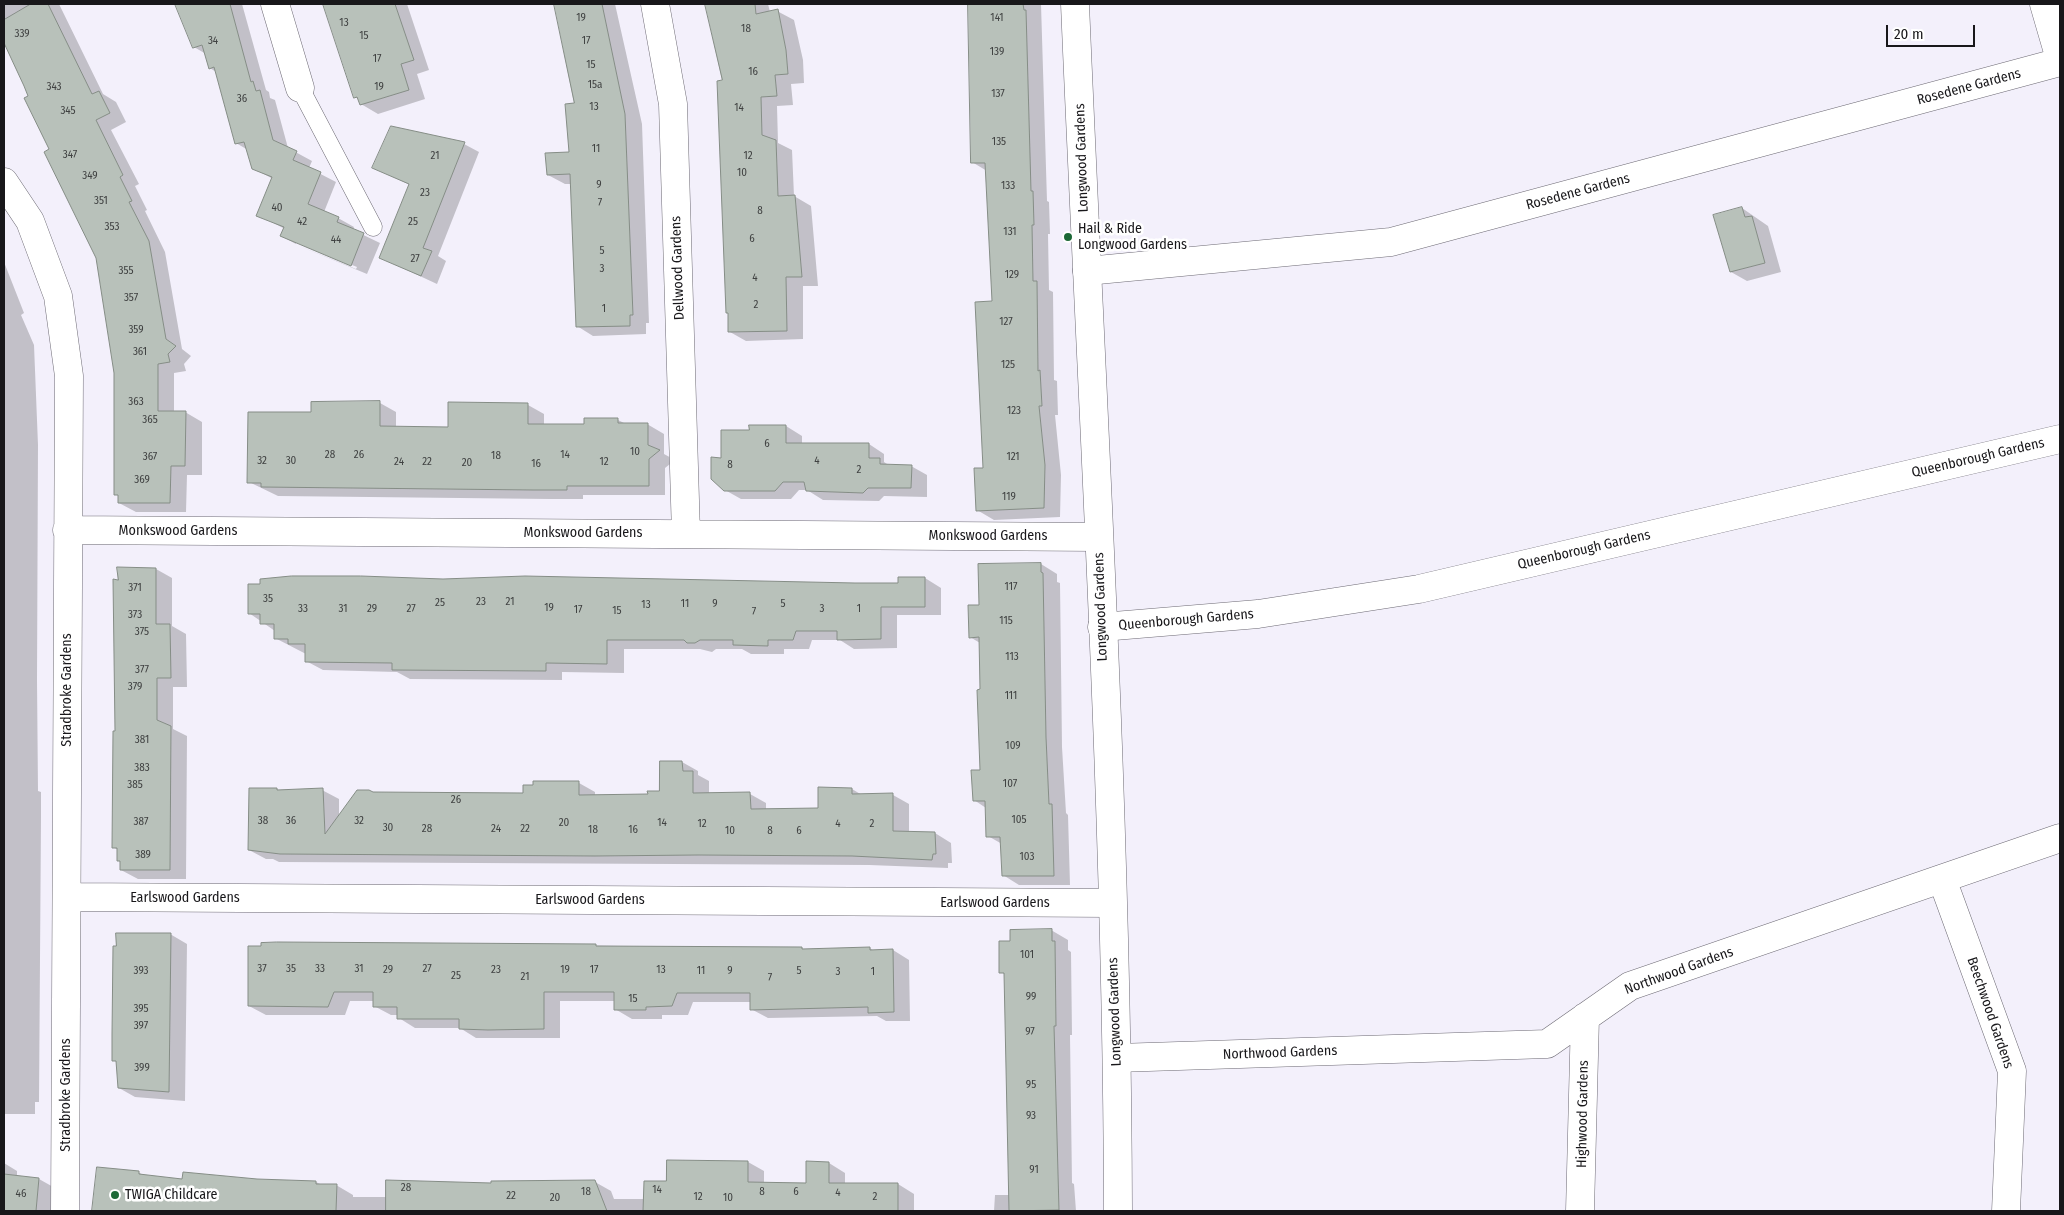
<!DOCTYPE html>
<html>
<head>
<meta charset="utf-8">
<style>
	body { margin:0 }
	#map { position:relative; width:2064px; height:1215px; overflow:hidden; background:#f3f0fb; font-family:"Fira Sans Condensed",sans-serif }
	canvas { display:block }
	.frame { position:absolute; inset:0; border:5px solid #18171a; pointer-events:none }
	.scale { position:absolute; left:1886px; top:25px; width:89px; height:22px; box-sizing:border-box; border:2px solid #18171a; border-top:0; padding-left:6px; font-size:15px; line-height:18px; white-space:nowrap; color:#18171a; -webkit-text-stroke:4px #fff; paint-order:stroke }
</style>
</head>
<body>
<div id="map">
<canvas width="2064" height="1215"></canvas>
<div class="frame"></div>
<div class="scale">20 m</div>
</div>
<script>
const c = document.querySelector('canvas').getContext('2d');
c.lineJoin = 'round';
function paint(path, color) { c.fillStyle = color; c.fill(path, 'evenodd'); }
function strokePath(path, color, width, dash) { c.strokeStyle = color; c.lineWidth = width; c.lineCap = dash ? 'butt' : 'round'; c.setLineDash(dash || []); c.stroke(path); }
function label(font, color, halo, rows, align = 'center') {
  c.font = font + ' "Fira Sans Condensed",sans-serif'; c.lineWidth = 5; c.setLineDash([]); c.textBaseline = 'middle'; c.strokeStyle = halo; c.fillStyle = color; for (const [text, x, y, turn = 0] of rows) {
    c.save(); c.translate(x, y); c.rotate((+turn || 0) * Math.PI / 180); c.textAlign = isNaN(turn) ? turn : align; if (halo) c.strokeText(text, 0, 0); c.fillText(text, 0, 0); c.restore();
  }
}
paint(new Path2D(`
	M4,4H59L103,94L116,102L126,122L111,130L139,184L135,186L147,210L145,211L165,252L182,349L191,356L184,364L186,371L174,373V412H185L202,422V475H187L186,512H136L119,503L120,496L115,494V372L97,257L25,85L4,40Z
	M176,4H242L266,90L269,92L270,98L275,100L288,148L312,161L309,168L336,182L324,212L338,218L354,227L353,230L380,243L367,274L297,245L356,269L357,267L296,242V244L281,236L285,229L258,215L273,179L253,168L248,150L236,143L216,72L210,68L206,54L194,47Z
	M325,4H407L429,70L417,74L425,99L378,114L361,104L360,100L355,97Z
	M555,4H615L642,124L649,323H646V334L593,336L577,326L571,184H565L548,175L570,153L575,104Z
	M707,4H768L770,12L777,11L794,20L803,60L804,83L791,84L793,105L777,106L778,143L792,150L794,196L811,206L818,286H803V339L746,341L730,332L729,314L727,313L724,82Z
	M969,4H1041L1047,201L1049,202L1050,234H1048L1049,290L1053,292L1054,380L1057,381L1058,415H1055L1061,475L1060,517L994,520L977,510L984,469L993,302L987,171L972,162Z
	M464,144L479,152L438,256L446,261L437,284L381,258L410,185L374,168Z
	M1742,208L1768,226L1781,272L1747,281L1731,272Z
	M4,262L24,313L21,315L34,345L38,445L37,680L38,791L41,792V817L39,1102H35V1114H4Z
	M380,403L396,412V427L449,428L528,405L544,414V425H585V420H618L626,424H647L664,434V454L675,460L665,468V495H583V499H550L278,496L249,482L312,413Z
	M786,426L802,436V444H869L884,454V462L890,466H911L927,475V497L884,496L879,501L823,500L807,490H799L791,499H741L725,490L723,459L750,431Z
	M1041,564L1057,574V582L1060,583L1062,747L1066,813L1068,815L1070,885H1019L1003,875L1002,844L988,836L986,808L974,800L982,771L980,643L970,637L980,607Z
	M118,569H156L172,578V626L186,634L187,687H173V729L187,736L186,879H138L121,870L118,850L113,847Z
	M925,578L941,588V615H897V648L854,649L840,640H812L809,649H784V654H751L742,649H716L712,652L700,649H624V673L562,672V680L410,679L397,672L323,670L306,661V654L275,638V631L249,613L899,584Z
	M661,762H682L698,771V775L709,781V794H750L766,803V810H819L852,789L862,795H893L909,804V832L935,833L951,843L952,863H948V868L869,865L279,862L273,859H266L249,850L277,789L280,791L322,790L339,799V816L373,794H524L579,783L595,792V796H649L661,792Z
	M1051,930L1068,940V950L1071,952L1072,1035H1070L1072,1183L1074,1184L1076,1211H994L995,1195H1010L1006,975L1001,972L1011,942Z
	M170,934L187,944L185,1101L135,1097L119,1088L117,1062L114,1060Z
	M442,944L802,948L805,950L870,948L874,951L893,950L909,960L910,1021H886L877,1016L768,1018L751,1009V1002H693L688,1015H662V1019H632L615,1009V1001H560V1038H476L460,1028H415L399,1018V1015H391L374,1006V1001H350L345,1015H266L249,1006Z
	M748,1162L764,1171V1183L807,1184L829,1163L845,1173V1184H898L914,1194V1211H94L98,1168L138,1172L145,1176L183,1180L316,1182L322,1185H336L353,1195V1197H388L492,1184L595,1182L611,1191L614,1199H644L667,1183Z
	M4,1163L17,1171V1177L39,1179L55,1188L53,1211H4Z`), '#0003');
const building = new Path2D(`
	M31,4H48L92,94L99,91L110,113L96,120L123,175L120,177L132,201L129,202L149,241L166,339L176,346L168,354L170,362L158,364V411H186L185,466H171L170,503H118V495H114V373L96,258L44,152L49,149L24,98L28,96L24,86L4,43V20Z
	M175,4H230L251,82L253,81L256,91L260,90L273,140L297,151L293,160L321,172L308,204L339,217L337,222L364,233L351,266L280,236L284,227L256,216L272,177L252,169L244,142L235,144L214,67L209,69L202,45L193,48Z
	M323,4H395L414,60L401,64L409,90L360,105L357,97L354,98Z
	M554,4H602L625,114L633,315H630V326L576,327L570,174L547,175L545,153L569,152L565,104L574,103Z
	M705,4H755L756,14L778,9L786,50L788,74L775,75L777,96L761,97L762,135L776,140L778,196L795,195L802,277H786L787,331L728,332V313H726L717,81L722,80Z
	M968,4H1023L1024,10H1026L1031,191H1033L1034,225H1032L1033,281H1037L1038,371L1040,370L1042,406H1039L1045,465L1044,508L976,511L974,468H983L975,302L992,301L985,163H971Z
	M391,126L465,142L423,248L432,251L421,276L379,258L409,184L372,168Z
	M1742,207L1745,217L1752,216L1765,263L1730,272L1713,215Z
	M380,401V426L448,427V402L528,403V424H584V418H618V423H648V445L660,450L649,459V486H567V490H533L261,487V483H247L248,412H311V402Z
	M749,425H786V443H869V458H880V464L912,465L911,488H868L863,493L806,491L804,482H783L775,491H724L711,479V457L721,458V430H749Z
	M1041,563V572L1043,573L1046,737L1049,804H1052L1054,876H1002L1000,837H986L985,801H973L971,770H980L977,690L980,689L979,637L969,638L968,605H979L978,564Z
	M117,567L156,568V624H170L171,678H157V720L171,726L170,870H120V861H117V848H112L113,731H115L113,579L118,580Z
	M361,576L443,579L525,576L855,583H898V577H925V607H881V639L837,640V631H796L793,640H768V646L733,645V640H700L695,643H687L684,640H607V664L546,663V671L392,670V663L305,662V644H288V639H274V624H260V614H248V584H260V579L291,576Z
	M660,761H682L683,771H693V793L750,792L751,809L818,808V787L852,788V794L893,793V831L935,832L936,854H933L932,860L852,856L698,855L595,856L280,854L248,850L249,788H277V790L323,788L325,834L357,790H369L373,792L523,793V785H533V781H579V795L648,794L647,791H659Z
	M1052,929V941H1055L1056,1026H1054L1059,1210L1009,1211L1004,973H999V941H1010V930Z
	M116,933H171L169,1092L118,1088L116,1061H112V1034L113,946H116Z
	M277,942L596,944V946L802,947V949L870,947V950L893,949L894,1012L868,1013V1007L750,1010V993H677L672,1006L646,1007V1010H614V992H544V1029L488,1030L459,1029V1019H397V1007H373V992H334L328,1007L248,1006V946H261V943Z
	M667,1160L748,1161V1182L806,1183V1161L829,1162V1183H898V1211H643L644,1181H666Z
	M97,1167L139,1171V1174L182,1179L183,1172L257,1179L316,1181V1184H337L336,1211H92Z
	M4,1174L39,1178L36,1211H4Z
	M386,1180L491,1183V1181L595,1180L607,1211H386Z`);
paint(building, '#b8c1ba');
strokePath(building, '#858d86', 1);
const lane = new Path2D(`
	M300,88L373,227`);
const street = new Path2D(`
	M275,4L300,88
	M655,4L673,104L686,534
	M2044,4L2060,59
	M4,182L30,221L58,296L69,376L65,1211
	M1087,271L1391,242L2060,62
	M67,530L1098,537
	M1102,627L1258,614L1419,589L2060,439
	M1942,879L2012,1071L2006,1211
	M67,897L1112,903
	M1117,1058L1547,1044L1630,986L2060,838
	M1580,1211L1585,1017`);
const secondary = new Path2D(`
	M1075,4C1092,406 1117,809 1118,1211`);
strokePath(lane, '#6d6a74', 19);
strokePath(street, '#6d6a74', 29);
strokePath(secondary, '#6d6a74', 29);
strokePath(lane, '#fff', 18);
strokePath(street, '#fff', 28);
strokePath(secondary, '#fff', 28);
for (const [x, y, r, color] of [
	[1068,237,5,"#1c6836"],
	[115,1195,5,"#1c6836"]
]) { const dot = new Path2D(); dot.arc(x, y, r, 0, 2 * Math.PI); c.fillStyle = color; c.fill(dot); strokePath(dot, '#fff', 2); }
label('11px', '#404242', null, [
	["19",581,18],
	["141",997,18],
	["13",344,23],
	["18",746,29],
	["339",22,34],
	["15",364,36],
	["34",213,41],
	["17",586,41],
	["139",997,52],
	["17",377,59],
	["15",591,65],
	["16",753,72],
	["15a",595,85],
	["343",54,87],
	["19",379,87],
	["137",998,94],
	["36",242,99],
	["13",594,107],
	["14",739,108],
	["345",68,111],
	["135",999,142],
	["11",596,149],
	["347",70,155],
	["21",435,156],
	["12",748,156],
	["10",742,173],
	["349",90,176],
	["9",599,185],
	["133",1008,186],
	["23",425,193],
	["351",101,201],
	["7",600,203],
	["40",277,208],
	["8",760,211],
	["42",302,222],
	["25",413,222],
	["353",112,227],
	["131",1010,232],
	["6",752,239],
	["44",336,240],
	["5",602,251],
	["27",415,259],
	["3",602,269],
	["355",126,271],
	["129",1012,275],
	["4",755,278],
	["357",131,298],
	["2",756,305],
	["1",604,309],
	["127",1006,322],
	["359",136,330],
	["361",140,352],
	["125",1008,365],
	["363",136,402],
	["123",1014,411],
	["365",150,420],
	["6",767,444],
	["10",635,452],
	["28",330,455],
	["26",359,455],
	["14",565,455],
	["18",496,456],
	["367",150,457],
	["121",1013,457],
	["32",262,461],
	["30",291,461],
	["4",817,461],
	["24",399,462],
	["22",427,462],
	["12",604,462],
	["20",467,463],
	["16",536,464],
	["8",730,465],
	["2",859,470],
	["369",142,480],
	["119",1009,497],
	["117",1011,587],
	["371",135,588],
	["35",268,599],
	["23",481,602],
	["21",510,602],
	["25",440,603],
	["11",685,604],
	["9",715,604],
	["5",783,604],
	["13",646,605],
	["19",549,608],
	["33",303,609],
	["31",343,609],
	["29",372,609],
	["27",411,609],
	["3",822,609],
	["1",859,609],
	["17",578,610],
	["15",617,611],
	["7",754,612],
	["373",135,615],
	["115",1006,621],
	["375",142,632],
	["113",1012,657],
	["377",142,670],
	["379",135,687],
	["111",1011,696],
	["381",142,740],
	["109",1013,746],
	["383",142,768],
	["107",1010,784],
	["385",135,785],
	["26",456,800],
	["105",1019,820],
	["38",263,821],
	["36",291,821],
	["32",359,821],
	["387",141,822],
	["20",564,823],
	["14",662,823],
	["12",702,824],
	["4",838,824],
	["2",872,824],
	["30",388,828],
	["28",427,829],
	["24",496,829],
	["22",525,829],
	["18",593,830],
	["16",633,830],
	["10",730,831],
	["8",770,831],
	["6",799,831],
	["389",143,855],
	["103",1027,857],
	["101",1027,955],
	["37",262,969],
	["35",291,969],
	["33",320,969],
	["31",359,969],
	["27",427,969],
	["29",388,970],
	["23",496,970],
	["19",565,970],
	["17",594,970],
	["13",661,970],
	["393",141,971],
	["11",701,971],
	["9",730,971],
	["5",799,971],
	["3",838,972],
	["1",873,972],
	["25",456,976],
	["21",525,977],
	["7",770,978],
	["99",1031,997],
	["15",633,999],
	["395",141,1009],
	["397",141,1026],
	["97",1030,1032],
	["399",142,1068],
	["95",1031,1085],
	["93",1031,1116],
	["91",1034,1170],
	["28",406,1188],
	["14",657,1190],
	["18",586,1192],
	["8",762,1192],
	["6",796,1192],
	["4",838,1193],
	["46",21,1194],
	["22",511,1196],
	["12",698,1197],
	["2",875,1197],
	["20",555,1198],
	["10",728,1198]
]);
label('14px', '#18171a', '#fff', [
	["Rosedene Gardens",1969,87,-15],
	["Longwood Gardens",1082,158,-92],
	["Rosedene Gardens",1578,192,-15],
	["Dellwood Gardens",678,268,-92],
	["Queenborough Gardens",1978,458,-13],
	["Monkswood Gardens",178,531],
	["Monkswood Gardens",583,533],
	["Monkswood Gardens",988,536],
	["Queenborough Gardens",1584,550,-13],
	["Longwood Gardens",1101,607,-92],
	["Queenborough Gardens",1186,620,-5],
	["Stradbroke Gardens",67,690,-90],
	["Earlswood Gardens",185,898],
	["Earlswood Gardens",590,900],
	["Earlswood Gardens",995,903],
	["Northwood Gardens",1679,971,-20],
	["Longwood Gardens",1115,1012,-92],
	["Beechwood Gardens",1990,1013,71],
	["Northwood Gardens",1280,1053,-2],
	["Stradbroke Gardens",66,1095,-90],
	["Highwood Gardens",1583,1114,-89]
]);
label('14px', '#18171a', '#fff', [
	["Hail & Ride",1078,229],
	["Longwood Gardens",1078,245],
	["TWIGA Childcare",125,1195]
], 'left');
</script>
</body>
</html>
